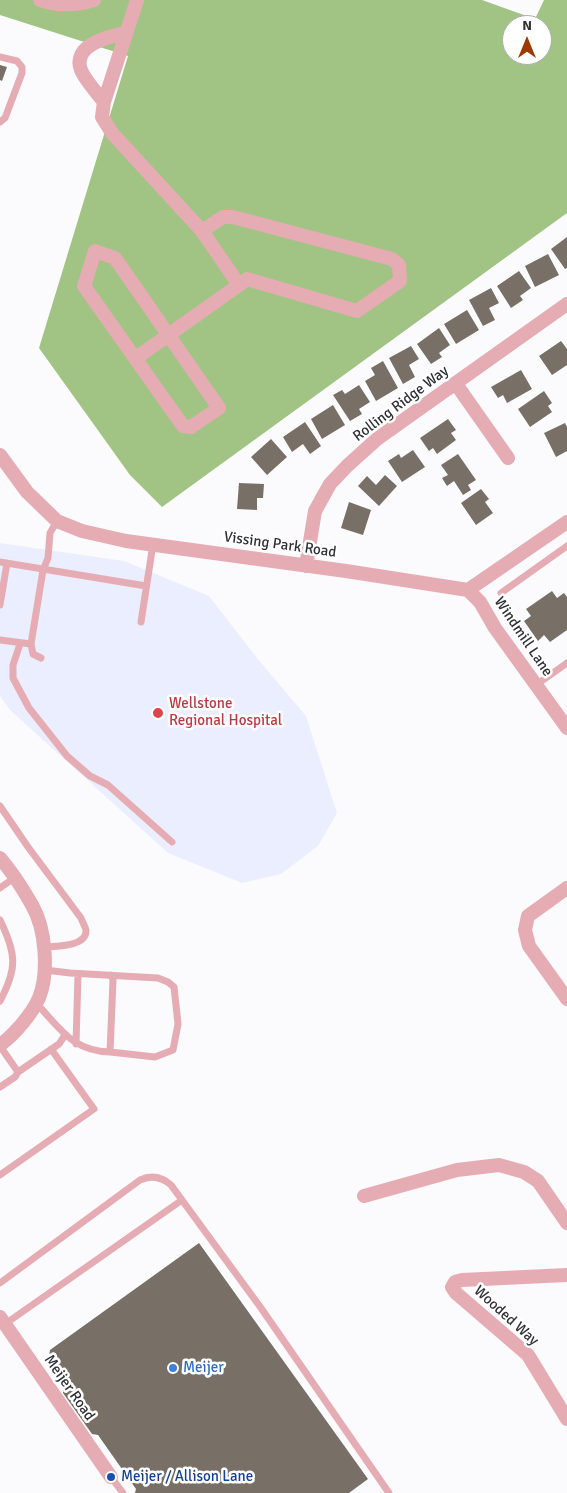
<!DOCTYPE html>
<html>
<head>
<meta charset="utf-8">
<style>
	body { margin:0 }
	#map { position:relative; width:567px; height:1493px; overflow:hidden; background:#fbfbfe; font-family:Signika,sans-serif }
	canvas { display:block }
	.north { position:absolute; left:502px; top:15px; width:50px; height:50px; box-sizing:border-box; background:#fff; border:1px solid #adadaf; border-radius:50%; rotate:0deg; font-size:14px; font-weight:700; line-height:20px; text-align:center; color:#313237 }
	.north::after { content:''; display:block; margin:auto; width:18px; height:22px; background:#9d3a00; clip-path:polygon(50% 0,100% 100%,50% 72%,0 100%) }
</style>
</head>
<body>
<div id="map">
<canvas width="567" height="1493"></canvas>
<div class="north">N</div>
</div>
<script>
const c = document.querySelector('canvas').getContext('2d');
c.lineJoin = 'round';
function paint(path, color) { c.fillStyle = color; c.fill(path, 'evenodd'); }
function strokePath(path, color, width, dash) { c.strokeStyle = color; c.lineWidth = width; c.lineCap = dash ? 'butt' : 'round'; c.setLineDash(dash || []); c.stroke(path); }
function label(font, color, halo, rows, align = 'center') {
  c.font = font + ' Signika,sans-serif'; c.lineWidth = 5; c.setLineDash([]); c.textBaseline = 'middle'; c.strokeStyle = halo; c.fillStyle = color; for (const [text, x, y, turn = 0] of rows) {
    c.save(); c.translate(x, y); c.rotate((+turn || 0) * Math.PI / 180); c.textAlign = isNaN(turn) ? turn : align; if (halo) c.strokeText(text, 0, 0); c.fillText(text, 0, 0); c.restore();
  }
}
paint(new Path2D(`
	M0,543L124,561L209,596L257,658L306,716L337,813L318,846L281,874L242,883L168,853L10,710L0,696Z`), '#ebeefe');
paint(new Path2D(`
	M0,0H482L535,19L544,0H567V213L162,507L130,475L39,348L128,56L0,15ZM512,25H542V55H512Z`), '#a1c383');
paint(new Path2D(`
	M0,65L7,67L2,81L0,80Z
	M567,237V268L565,269L551,249Z
	M548,254L559,275L535,287L525,266Z
	M519,271L531,288L520,296L523,300L511,308L497,286Z
	M491,288L499,303L489,308L495,320L483,326L469,300Z
	M467,310L479,330L456,344L444,324Z
	M439,328L450,345L439,353L442,357L431,364L417,344Z
	M561,341L567,349V365L552,375L539,356Z
	M411,346L419,359L409,365L415,377L403,384L389,358Z
	M383,361L398,388L376,401L365,381L375,375L371,368Z
	M521,370L532,389L507,403L503,395L498,398L491,387Z
	M359,385L370,402L359,409L362,414L350,421L333,395L342,390L345,394Z
	M544,391L552,403L548,406L552,412L530,427L518,409Z
	M333,405L345,425L322,439L311,419Z
	M448,419L456,430L451,433L456,440L437,454L433,448L429,451L420,438Z
	M305,422L321,446L310,454L303,444L292,452L283,437Z
	M565,423L567,427V451L556,457L544,433Z
	M271,439L287,457L267,475L251,457Z
	M413,450L425,467L402,482L388,461L399,454L401,458Z
	M458,454L476,480L468,485L471,490L463,495L454,481L447,486L442,478L448,475L441,465Z
	M385,475L397,486L379,506L358,486L367,476L376,485Z
	M239,483L264,484L263,498H257V510L237,509Z
	M481,489L489,499L485,502L493,513L476,525L461,503Z
	M349,502L371,510L363,535L341,528Z
	M552,591L557,598L564,593L567,597V630L550,642L544,635L538,641L524,621L531,616L526,609Z
	M199,1243L368,1479L349,1493H135L136,1489L98,1435L92,1434L63,1393L65,1379L49,1357L50,1350Z`), '#787067');
strokePath(new Path2D(`
	M0,57L17,61L22,67V73L5,118L0,122
	M0,562L146,586
	M501,593L567,546
	M0,605L7,563
	M141,622L153,544
	M0,640L31,644
	M20,644L13,665V678L29,708L67,756L90,776L108,785L172,842
	M41,658L33,654L31,644L43,570L48,558L50,533L57,521
	M536,685L567,663
	M0,806L28,847L81,918C82,921 85,926 86,930C87,947 56,946 44,947
	M0,888L14,878
	M0,920C16,953 18,968 0,1001
	M45,970L70,973L158,978L168,982L174,987L178,1024L173,1050L155,1057L110,1052
	M36,1003C60,1028 72,1051 110,1052L113,980L111,975
	M76,1044L78,974
	M0,1046L18,1072L59,1044L65,1035
	M0,1087L15,1077L18,1072
	M0,1175L94,1109L51,1049
	M0,1283L140,1180C151,1175 162,1177 171,1185L261,1308L389,1493
	M5,1324L182,1200
	M111,1477L123,1493`), '#e6acb4', 7);
strokePath(new Path2D(`
	M40,0C59,6 75,6 94,0
	M104,102C97,93 85,80 81,70C71,45 110,36 126,33
	M202,231L223,217H233L392,259L399,265L400,281L357,311L247,279L239,285
	M95,251L115,258L219,408L191,427L183,426L84,286Z
	M136,358L239,285L202,231L112,133L102,117L104,102L137,0
	M456,384L508,458
	M0,455L27,492L57,521L82,531L126,541L346,571L468,590L567,522
	M306,566L315,511L330,484L347,466L377,439L567,304
	M468,590L480,602L495,628L567,728
	M0,858C12,872 23,889 32,905C46,929 49,973 39,998C32,1014 14,1035 0,1045
	M567,888L528,916L525,930L529,946L567,999
	M364,1196L457,1170L499,1165L524,1172L538,1181L567,1223
	M567,1275L462,1280L455,1282L452,1287L456,1293L528,1355L567,1419
	M0,1317L111,1477`), '#e6acb4', 14);
for (const [x, y, r, color] of [
	[158,713,6,"#e0444e"],
	[173,1368,5,"#3f7fe0"],
	[111,1477,5,"#1a4fb4"]
]) { const dot = new Path2D(); dot.arc(x, y, r, 0, 2 * Math.PI); c.fillStyle = color; c.fill(dot); strokePath(dot, '#fff', 2); }
label('15px', '#313237', '#fff', [
	["Rolling Ridge Way",401,404,-37],
	["Vissing Park Road",280,545,8],
	["Windmill Lane",523,637,56],
	["Wooded Way",506,1316,42],
	["Meijer Road",69,1388,55]
]);
label('15px', '#be3a42', '#fff', [
	["Wellstone",169,704],
	["Regional Hospital",169,721]
], 'left');
label('15px', '#366cbe', '#fff', [
	["Meijer",183,1368]
], 'left');
label('15px', '#164399', '#fff', [
	["Meijer / Allison Lane",121,1477]
], 'left');
</script>
</body>
</html>
